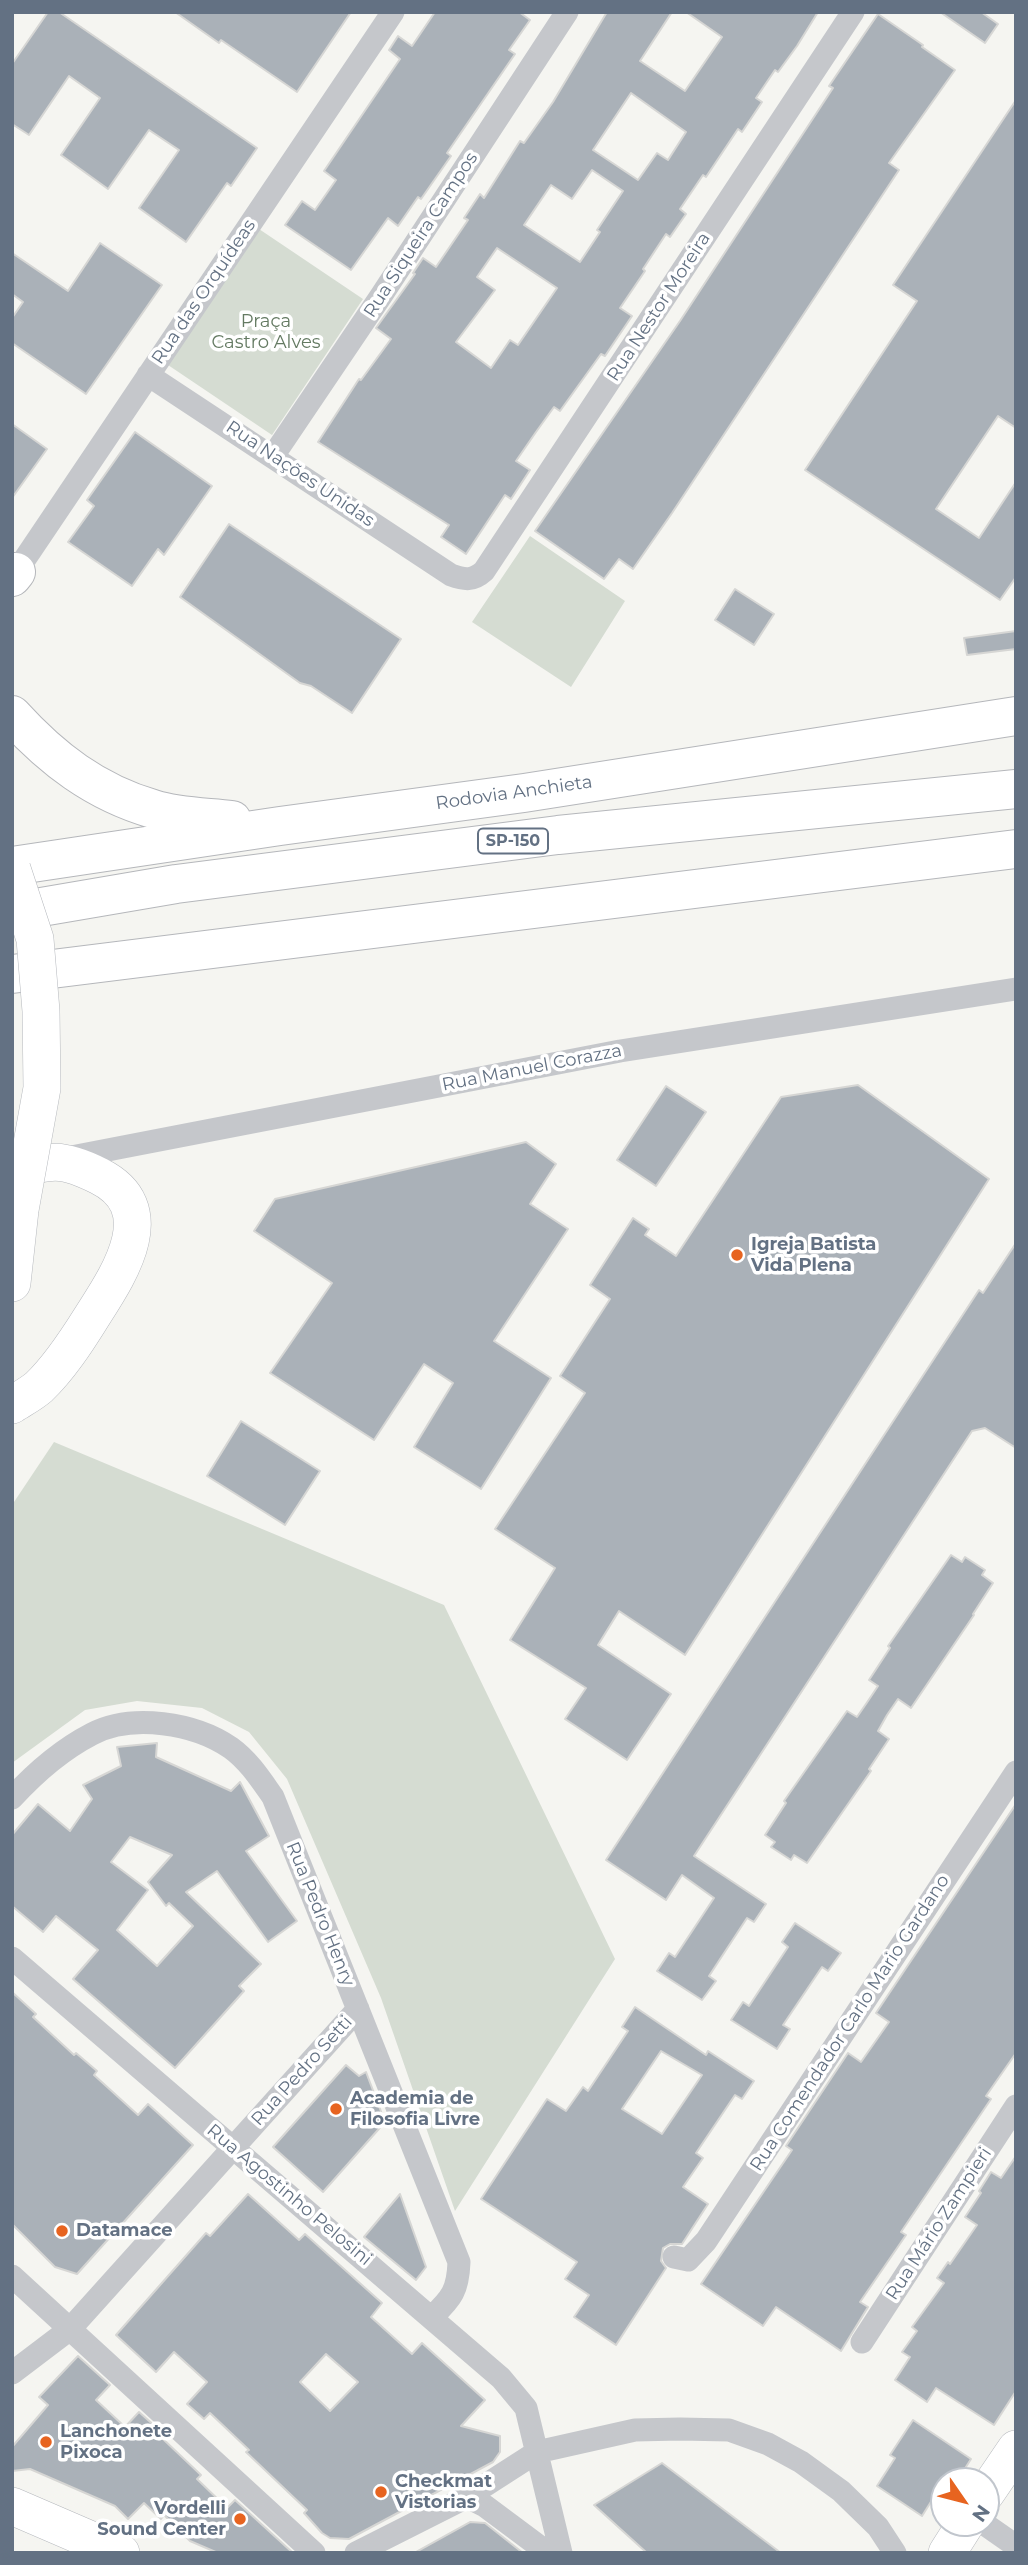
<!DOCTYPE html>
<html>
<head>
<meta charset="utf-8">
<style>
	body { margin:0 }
	#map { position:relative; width:1028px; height:2565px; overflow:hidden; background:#f5f5f1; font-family:Montserrat,sans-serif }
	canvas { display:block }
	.frame { position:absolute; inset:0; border:14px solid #637183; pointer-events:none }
	.north { position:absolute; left:930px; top:2467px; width:70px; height:70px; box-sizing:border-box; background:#fff; border:2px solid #c1c6cd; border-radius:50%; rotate:125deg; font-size:19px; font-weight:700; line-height:28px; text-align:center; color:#637183 }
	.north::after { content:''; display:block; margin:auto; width:24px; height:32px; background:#e76420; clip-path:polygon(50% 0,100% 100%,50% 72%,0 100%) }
</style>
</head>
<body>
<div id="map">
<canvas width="1028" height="2565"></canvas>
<div class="frame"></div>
<div class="north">N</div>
</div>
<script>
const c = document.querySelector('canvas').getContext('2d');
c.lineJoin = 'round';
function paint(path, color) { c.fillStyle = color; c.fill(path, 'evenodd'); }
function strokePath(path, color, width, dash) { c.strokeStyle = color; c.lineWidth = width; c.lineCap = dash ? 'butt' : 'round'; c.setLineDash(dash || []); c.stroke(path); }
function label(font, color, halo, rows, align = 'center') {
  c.font = font + ' Montserrat,sans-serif'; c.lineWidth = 7; c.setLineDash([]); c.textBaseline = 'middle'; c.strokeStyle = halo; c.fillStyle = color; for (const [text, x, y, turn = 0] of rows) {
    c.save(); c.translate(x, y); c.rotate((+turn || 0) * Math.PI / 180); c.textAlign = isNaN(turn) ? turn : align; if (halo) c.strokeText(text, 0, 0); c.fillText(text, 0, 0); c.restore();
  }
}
paint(new Path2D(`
	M259,229L363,299L272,435L168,365Z
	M530,536L625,601L571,687L472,622Z
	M54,1442L444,1605L615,1959L455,2211L381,1998L287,1779L249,1732L202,1708L137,1701L85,1710L12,1763V1505Z`), '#d5dcd2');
const building = new Path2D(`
	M48,12H59L257,148L231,186L227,183L186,242L139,208L179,150L149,130L108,189L61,155L100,98L69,76L29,135L12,124V64Z
	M175,12H351L297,92L221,40L219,43Z
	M435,12H519L530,20L509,50L515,54L447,153L451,156L421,199L418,197L398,226L388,218L351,270L285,225L302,201L315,210L336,180L324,171L400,59L389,50L398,36L412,46Z
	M607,12H672L640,61L685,91L722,37L686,12H818L797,46L778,72L775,70L756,98L762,102L742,132L738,129L706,177L703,175L680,209L686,214L670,237L666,234L643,269L645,271L620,308L632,316L605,356L601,354L560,411L554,407L536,432L516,461L530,470L511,499L505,495L466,554L441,537L449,525L318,442L359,379L361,380L391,339L376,328L415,274L413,273L423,258L436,267L468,220L464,218L480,194L484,198L520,141L524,143L553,102ZM631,93L686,132L668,160L657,153L638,180L593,150ZM592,170L623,191L597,230L600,232L580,262L524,225L551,185L572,199ZM497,248L557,288L518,345L510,340L491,368L456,342L495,290L477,277Z
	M940,12H981L998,24L985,43Z
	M878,14L923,45L922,47L955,70L889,163L899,170L672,513L633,569L619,559L604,579L535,531L680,321L833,88L829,86Z
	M1016,100V428L998,416L936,509L979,538L1016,482V577L1000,600L805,470L917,301L893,285Z
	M100,243L162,285L86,394L12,343V318L23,302L12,294V253L68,291Z
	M12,424L47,449L12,498Z
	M135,432L212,486L164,555L158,549L132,586L68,542L94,506L87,500Z
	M229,524L401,639L352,713L311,686L300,683L180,597Z
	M735,589L774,614L754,645L715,620Z
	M1016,631V649L967,655L964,638Z
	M858,1085L989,1179L685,1655L619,1611L598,1645L671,1694L627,1760L565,1719L586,1688L510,1640L555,1568L495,1529L585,1393L560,1376L610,1299L590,1285L633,1218L649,1229L645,1235L676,1256L781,1097Z
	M666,1086L706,1112L656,1186L617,1160Z
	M526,1142L556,1164L530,1204L568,1229L494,1341L551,1378L481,1489L414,1447L453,1383L424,1364L374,1440L270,1373L332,1283L254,1231L275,1199Z
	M1016,1243V1448L985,1428L972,1431L694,1856L766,1904L754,1922L747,1918L709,1976L716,1981L702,2000L657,1971L669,1953L675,1957L714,1898L682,1875L666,1900L606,1860L979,1290L983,1293Z
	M241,1421L320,1471L285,1525L207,1476Z
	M951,1555L962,1562L965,1557L985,1570L982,1575L993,1583L973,1614L974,1615L911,1708L898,1699L887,1715L878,1731L889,1739L869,1769L871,1771L807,1863L794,1855L791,1860L771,1847L775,1842L765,1835L786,1803L784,1801L847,1711L857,1717L868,1701L878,1686L869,1680L890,1648L888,1646Z
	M157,1743L156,1757L231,1791L240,1782L269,1836L246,1851L297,1921L268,1942L217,1871L186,1892L261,1964L239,1986L244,1991L175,2068L73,1979L98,1950L56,1916L43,1932L12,1906V1835L38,1804L70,1831L92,1799L83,1785L121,1766L117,1747ZM130,1837L172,1855L148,1882L166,1906L169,1903L193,1926L157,1966L117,1930L148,1890L111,1862Z
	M1016,1804V2053L986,2096L991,2099L901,2232L906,2235L860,2302L868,2307L841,2351L776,2307L763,2326L701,2284L792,2150L786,2146L848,2053L861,2062L889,2022L876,2013Z
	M795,1923L841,1953L828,1971L822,1967L783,2025L790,2029L777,2049L731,2020L743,2002L749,2006L788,1947L782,1942Z
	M12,1992L36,2014L33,2017L74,2055L76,2053L97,2071L94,2075L138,2115L148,2104L193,2145L77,2274L55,2267L12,2224Z
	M635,2007L706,2055L708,2051L754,2081L742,2099L735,2095L696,2153L703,2158L683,2187L708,2204L682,2244H670L663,2248L661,2261L666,2268L616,2345L574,2317L589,2295L565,2279L577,2262L481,2199L547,2099L566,2111L583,2087L588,2091L628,2031L622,2027ZM661,2051L702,2075L662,2134L622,2109Z
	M346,2065L359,2076L366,2072L385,2122L323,2192L273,2147Z
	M1016,2156V2391L994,2425L936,2388L927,2402L895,2380L910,2357L902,2352L917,2331L912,2327L944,2283L937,2278L948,2262L950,2264L977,2225L965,2217L981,2193L979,2191L991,2172L1001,2178Z
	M248,2194L299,2240L305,2234L382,2303L371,2317L412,2354L422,2343L485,2400L461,2426L500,2436V2452L493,2462L349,2539L330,2538L322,2533L304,2513L307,2510L246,2452L249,2450L210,2413L204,2419L187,2404L207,2382L174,2352L156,2372L116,2335L206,2233L210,2236ZM326,2354L358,2382L330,2411L300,2382Z
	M400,2194L426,2267L416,2280L364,2237Z
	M78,2356L110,2385L96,2400L125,2427L139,2412L166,2436L163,2439L201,2475L197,2479L227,2508L235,2500L293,2553H218L190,2541L164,2515L161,2519L144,2503L128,2519L115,2506L30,2469L12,2471V2447L48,2405L39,2397Z
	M913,2420L971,2459L957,2481H944L922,2516L877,2486L895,2458L890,2455Z
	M662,2463L781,2553H647L594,2505Z
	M470,2522L485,2523L523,2553H414Z`);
paint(building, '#aab1b8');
strokePath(building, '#d6d6d4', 2);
const primary = new Path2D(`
	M12,1171C51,1160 61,1157 99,1176C165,1209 117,1277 91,1318C76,1342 59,1368 39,1387C31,1394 21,1399 12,1405
	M12,1283L20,1210
	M986,2493L1016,2449
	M12,2506L121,2553
	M947,2553L966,2523`);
const trunk = new Path2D(`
	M12,577L16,572
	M12,715C52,759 95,792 153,809C177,817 207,817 232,820
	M12,866L280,826L524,793L1016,716`);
const motorway = new Path2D(`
	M12,912L176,884L558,835L1016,789
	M12,974L1016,849`);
strokePath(primary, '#b5b8bd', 38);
strokePath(trunk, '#b5b7bb', 40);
strokePath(motorway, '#b5b7bb', 40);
strokePath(new Path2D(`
	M148,375L451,575C465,580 473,581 484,571L853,12
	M273,456L381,296L567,12
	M12,572H16L393,12
	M61,1159L620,1051L1016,989
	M12,1798C34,1774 63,1749 92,1734C132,1713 195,1723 231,1748C249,1761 261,1780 273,1797L459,2262C458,2290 452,2298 432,2317
	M12,1958L501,2378L526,2408L561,2553
	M674,2257L688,2260L706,2241L1016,1772
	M12,2276L314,2553
	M862,2342L1016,2106
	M12,2373L70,2329L358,2009
	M467,2497L485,2506L548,2553
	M983,2523L1016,2546
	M356,2553L467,2497L537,2452L635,2430L680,2429L729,2430L768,2444L801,2462L841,2491L878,2527L895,2553`), '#c5c7cb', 23);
strokePath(primary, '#fff', 37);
strokePath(trunk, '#fff', 38);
strokePath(motorway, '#fff', 38);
const primaryBridge = new Path2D(`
	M12,869L35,939L41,1011L42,1088L20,1210`);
strokePath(primaryBridge, '#b5b8bd', 38, []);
strokePath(primaryBridge, '#fff', 37);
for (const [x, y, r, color] of [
	[737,1255,7,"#e76420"],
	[336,2109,7,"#e76420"],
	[62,2231,7,"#e76420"],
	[46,2442,7,"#e76420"],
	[381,2492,7,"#e76420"],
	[240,2519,7,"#e76420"]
]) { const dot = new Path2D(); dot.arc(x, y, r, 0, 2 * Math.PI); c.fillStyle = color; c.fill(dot); strokePath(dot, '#fff', 2.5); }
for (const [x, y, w] of [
	[513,841,70]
]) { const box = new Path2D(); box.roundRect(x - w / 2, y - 12.5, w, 25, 5); c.fillStyle = '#fff'; c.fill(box); strokePath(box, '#637183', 2); }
label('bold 16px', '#637183', null, [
	["SP-150",513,841]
]);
label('18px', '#637183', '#fff', [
	["Rua Siqueira Campos",421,235,-57],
	["Rua das Orquídeas",204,292,-56],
	["Rua Nestor Moreira",659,307,-57],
	["Rua Nações Unidas",300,474,34],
	["Rodovia Anchieta",514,793,-8],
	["Rua Manuel Corazza",532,1068,-11],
	["Rua Pedro Henry",320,1914,68],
	["Rua Comendador Carlo Mario Gardano",850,2023,-57],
	["Rua Pedro Setti",302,2071,-48],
	["Rua Agostinho Pelosini",289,2195,40],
	["Rua Mário Zampieri",939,2224,-57]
]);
label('18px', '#647a62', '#fff', [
	["Praça",266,322],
	["Castro Alves",266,343]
]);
label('bold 18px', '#637183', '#fff', [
	["Igreja Batista",751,1245],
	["Vida Plena",751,1266],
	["Academia de",350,2099],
	["Filosofia Livre",350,2120],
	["Datamace",76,2231],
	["Lanchonete",60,2432],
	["Pixoca",60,2453],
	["Checkmat",395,2482],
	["Vistorias",395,2503],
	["Vordelli",226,2509,"right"],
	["Sound Center",226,2530,"right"]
], 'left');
</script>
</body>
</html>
